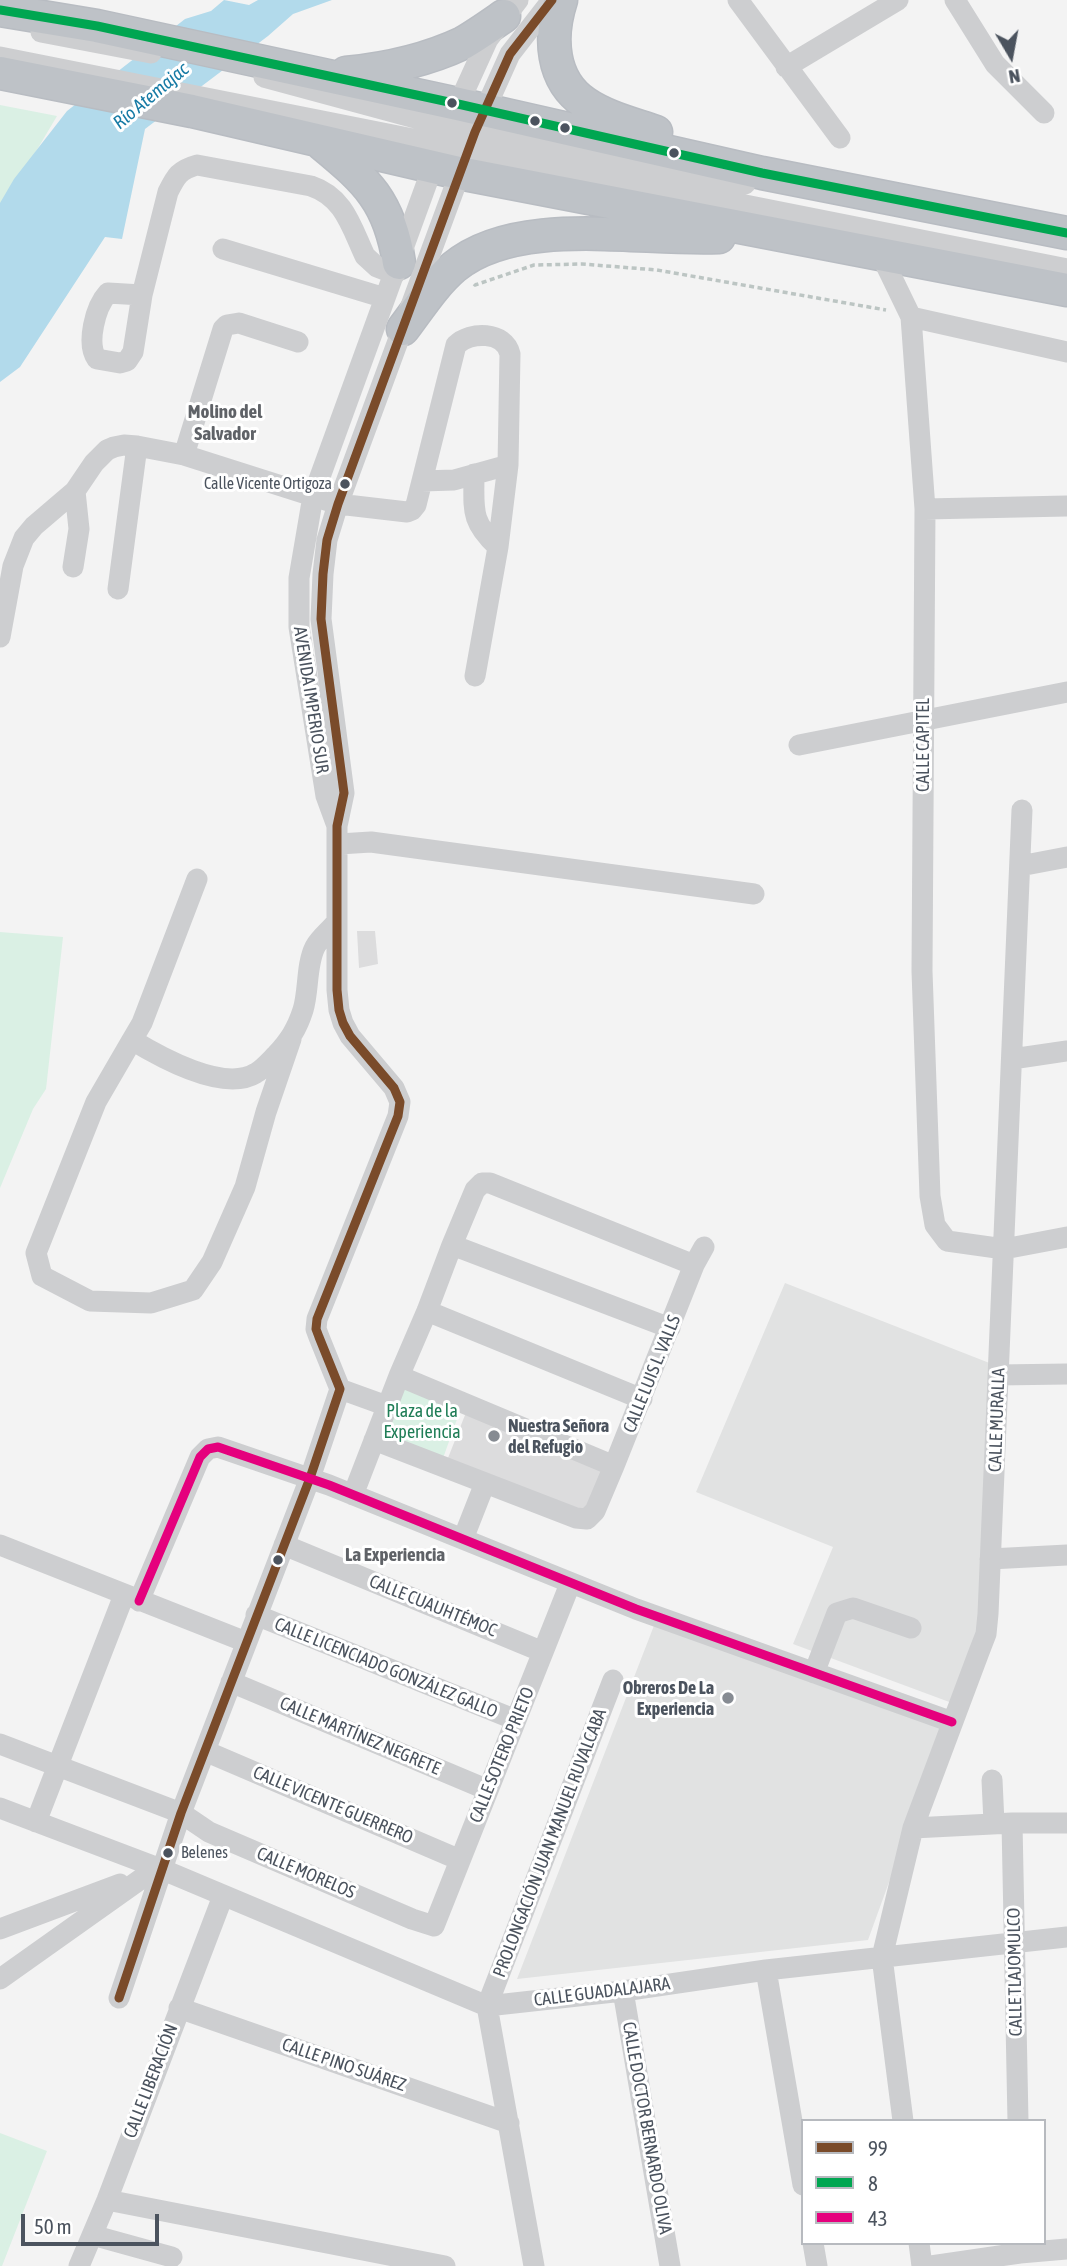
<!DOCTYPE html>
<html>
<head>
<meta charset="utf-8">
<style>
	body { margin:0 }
	#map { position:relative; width:1067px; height:2266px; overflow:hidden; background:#f3f3f3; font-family:"Asap Condensed",sans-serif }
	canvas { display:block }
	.legend { position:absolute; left:801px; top:2119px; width:245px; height:126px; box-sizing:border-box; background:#fff; border:2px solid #b7babf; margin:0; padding:9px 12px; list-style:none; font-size:21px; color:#4b535e }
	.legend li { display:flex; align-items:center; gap:14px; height:35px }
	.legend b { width:35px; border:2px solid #b7babf }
	.north { position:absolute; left:976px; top:21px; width:70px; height:70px; -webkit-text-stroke:5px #fff; paint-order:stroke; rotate:170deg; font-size:19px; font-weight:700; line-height:28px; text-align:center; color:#4b535e }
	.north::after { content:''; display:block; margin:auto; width:24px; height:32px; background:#4b535e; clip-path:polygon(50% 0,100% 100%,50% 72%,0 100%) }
	.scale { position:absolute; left:21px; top:2214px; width:138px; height:32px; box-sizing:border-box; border:4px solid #4b535e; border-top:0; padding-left:9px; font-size:21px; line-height:24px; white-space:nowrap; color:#4b535e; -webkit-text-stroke:5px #fff; paint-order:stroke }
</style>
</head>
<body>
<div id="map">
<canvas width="1067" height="2266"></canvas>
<ul class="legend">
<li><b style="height:9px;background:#7a4b2a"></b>99</li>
<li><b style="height:9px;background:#00a651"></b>8</li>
<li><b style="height:9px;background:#e5007d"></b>43</li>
</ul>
<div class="north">N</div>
<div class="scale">50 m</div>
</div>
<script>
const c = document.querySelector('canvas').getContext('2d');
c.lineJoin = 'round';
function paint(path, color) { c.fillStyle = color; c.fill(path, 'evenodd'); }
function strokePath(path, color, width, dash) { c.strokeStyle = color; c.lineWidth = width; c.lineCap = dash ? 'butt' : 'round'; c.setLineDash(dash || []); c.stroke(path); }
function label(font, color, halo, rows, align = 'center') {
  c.font = font + ' "Asap Condensed",sans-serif'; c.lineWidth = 6; c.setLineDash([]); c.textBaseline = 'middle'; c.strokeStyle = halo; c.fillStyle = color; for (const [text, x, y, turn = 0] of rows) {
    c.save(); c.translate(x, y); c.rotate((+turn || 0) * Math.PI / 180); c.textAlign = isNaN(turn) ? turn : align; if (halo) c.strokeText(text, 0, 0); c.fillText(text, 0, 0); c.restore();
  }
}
paint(new Path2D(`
	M785,1283L992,1364L983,1621L952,1703L793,1644L833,1547L696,1492Z
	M655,1623L945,1728L868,1940L517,1979Z`), '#e1e2e2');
paint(new Path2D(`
	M0,105L57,116L0,212Z
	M0,932L63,937L46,1089L33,1109L0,1188Z
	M402,1377L461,1408L442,1461L379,1437Z
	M0,2133L47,2151L2,2266H0Z`), '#daf0e4');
paint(new Path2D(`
	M224,0L249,5L258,0H332L293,14L268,36L145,129L122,239L105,237L20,367L0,382V203L14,179L67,111L185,19L211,11Z`), '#b2daeb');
paint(new Path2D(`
	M357,931H375L378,964L359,968Z
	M467,1410L608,1467L587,1515L446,1463Z`), '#dcdcdd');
const highway = new Path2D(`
	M561,0C549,37 551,80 585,103C605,117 633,124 656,132
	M0,10L97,26L458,104L762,173L1067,233
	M0,73L192,111L459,173L1067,290
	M346,73C386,69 427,60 463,43C477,35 491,25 504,16
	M322,144C367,181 390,202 399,263
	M403,329C419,308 434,284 454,267C518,214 641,241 719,237`);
strokePath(highway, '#b8bcc2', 35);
strokePath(new Path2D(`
	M474,284L475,285L534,265L582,264L657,270L886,310`), '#bcc5c3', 3.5, [5, 3.5]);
strokePath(new Path2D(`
	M738,0L840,138
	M955,0L995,64L1044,113
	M41,32L151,53
	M0,57L1067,269
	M786,67L898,0
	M264,77L449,127L745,184
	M453,116L488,39L518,0
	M223,249L385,298
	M880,253L911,317L925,509L922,971L930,1196L935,1225L947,1241L1004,1249L1067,1237
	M142,295L108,293C95,307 86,344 97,359L120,363L127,361L133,352L142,295L168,192C176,176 179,170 197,165L311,186C344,197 351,226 365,256L377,267L395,274
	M911,317L1067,352
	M184,455L223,329L227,325L239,323L298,342
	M474,474C474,510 470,521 498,547
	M422,481L454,480L508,465
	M925,509L1067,506
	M73,567L79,529L75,491
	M118,589L137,446
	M0,637L13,566L24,538L34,526L75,491L94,463L107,450L114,447L124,445L137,446L184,455L338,504L407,512L412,510L416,505L456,345C470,331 505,331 510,354L508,465L498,547L475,676
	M799,745L1067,692
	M337,826L326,796L299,627V578L313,496L437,155
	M339,844L371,842L754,894
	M1020,866L1067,857
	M197,879L142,1023L132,1040C160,1057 224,1093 256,1073C263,1069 270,1061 276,1055C289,1041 297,1029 303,1010C309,991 306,965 315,947C319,939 329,931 336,923
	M132,1040L96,1102L36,1253L42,1276L90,1301L151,1303L193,1290L212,1262L245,1187L266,1112L291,1039
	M1012,1059L1067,1051
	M452,1245L670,1328
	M427,1311L642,1399
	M998,1375L1067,1374
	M399,1376L614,1466
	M340,1389L387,1406
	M374,1440L576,1518L587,1519L595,1511L614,1466L694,1265L704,1247
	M353,1495L399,1376L427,1311L452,1245L475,1190L482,1183H490L694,1265
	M463,1539L485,1483
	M0,1545L246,1642
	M284,1545L543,1652
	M990,1559L1067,1555
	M139,1601L200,1457L208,1449L218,1447L329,1485L636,1609L952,1722
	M256,1615L516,1720
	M814,1673L837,1613L853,1608L911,1628
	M231,1682L488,1790
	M0,1744L181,1813L209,1832L412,1919L434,1926L570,1584
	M205,1751L460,1860
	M992,1780L994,1823
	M0,1808L161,1869L487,2006L623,1991L766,1970L1067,1937
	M36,1822L124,1595
	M1012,1823L1018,2121
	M913,1828L1012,1823H1067
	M0,1929L120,1884
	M766,1970L803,2185
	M0,1979L148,1874
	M623,1991L670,2266
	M119,1998L181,1813L310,1478L340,1389L319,1337L316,1329L317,1319L398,1116L400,1102L394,1088L350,1036L343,1023L339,1010L337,990V826L344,793L321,619L323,574L327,540L338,504L475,132L510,54L552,0
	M487,2006L613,1680
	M487,2006L534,2266
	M179,2008L509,2123
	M903,2121L882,1957L913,1828L979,1652L986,1634L988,1614L1022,810
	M107,2200L445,2266
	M92,2235L172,2257
	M813,2243L817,2266
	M919,2243L922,2266
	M79,2266L107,2200L223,1896
	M931,2266L1020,2253L1067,2249`), '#cdced0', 21);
strokePath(highway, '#bec2c7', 32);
strokePath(new Path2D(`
	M119,1998L181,1813L310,1478L340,1389L319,1337L316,1329L317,1319L398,1116L400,1102L394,1088L350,1036L343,1023L339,1010L337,990V826L344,793L321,619L323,574L327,540L338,504L475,132L510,54L552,0`), '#7a4b2a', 9);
strokePath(new Path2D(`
	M0,10L97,26L458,104L762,173L1067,233`), '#00a651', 9);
strokePath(new Path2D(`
	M139,1601L200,1457L208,1449L218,1447L329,1485L636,1609L952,1722`), '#e5007d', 9);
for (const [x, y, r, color] of [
	[452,103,6,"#4b535e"],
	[535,121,6,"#4b535e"],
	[565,128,6,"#4b535e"],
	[674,153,6,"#4b535e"],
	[345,484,6,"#4b535e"],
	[494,1436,7,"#868b92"],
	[278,1560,6,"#4b535e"],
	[728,1698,7,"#868b92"],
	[168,1853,6,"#4b535e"]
]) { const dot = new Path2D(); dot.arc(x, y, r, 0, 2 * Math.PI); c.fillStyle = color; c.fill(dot); strokePath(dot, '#fff', 2.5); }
label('16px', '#4b535e', '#fff', [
	["Calle Vicente Ortigoza",332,484],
	["Belenes",181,1853,"left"]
], 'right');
label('18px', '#4b535e', '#fff', [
	["AVENIDA IMPERIO SUR",311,700,81],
	["CALLE CAPITEL",923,745,-90],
	["CALLE LUIS L. VALLS",652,1374,-68],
	["CALLE MURALLA",997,1420,-88],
	["CALLE CUAUHTÉMOC",433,1606,22],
	["CALLE LICENCIADO GONZÁLEZ GALLO",386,1668,22],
	["CALLE MARTÍNEZ NEGRETE",360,1736,23],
	["CALLE SOTERO PRIETO",502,1755,-68],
	["CALLE VICENTE GUERRERO",333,1805,23],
	["PROLONGACIÓN JUAN MANUEL RUVALCABA",550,1843,-69],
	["CALLE MORELOS",306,1873,23],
	["CALLE TLAJOMULCO",1015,1972,-91],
	["CALLE GUADALAJARA",602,1992,-7],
	["CALLE PINO SUÁREZ",344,2065,19],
	["CALLE LIBERACIÓN",151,2081,-69],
	["CALLE DOCTOR BERNARDO OLIVA",647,2128,80]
]);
label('18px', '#1f7d56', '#fff', [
	["Plaza de la",422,1411],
	["Experiencia",422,1432]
]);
label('bold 18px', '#4b535e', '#fff', [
	["Nuestra Señora",508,1426],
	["del Refugio",508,1447],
	["Obreros De La",714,1688,"right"],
	["Experiencia",714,1709,"right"]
], 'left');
label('italic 19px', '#177ba5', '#fff', [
	["Río Atemajac",151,96,-40]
]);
label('bold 19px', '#5f6267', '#fff', [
	["Molino del",225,412],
	["Salvador",225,434],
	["La Experiencia",395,1555]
]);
</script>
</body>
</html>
